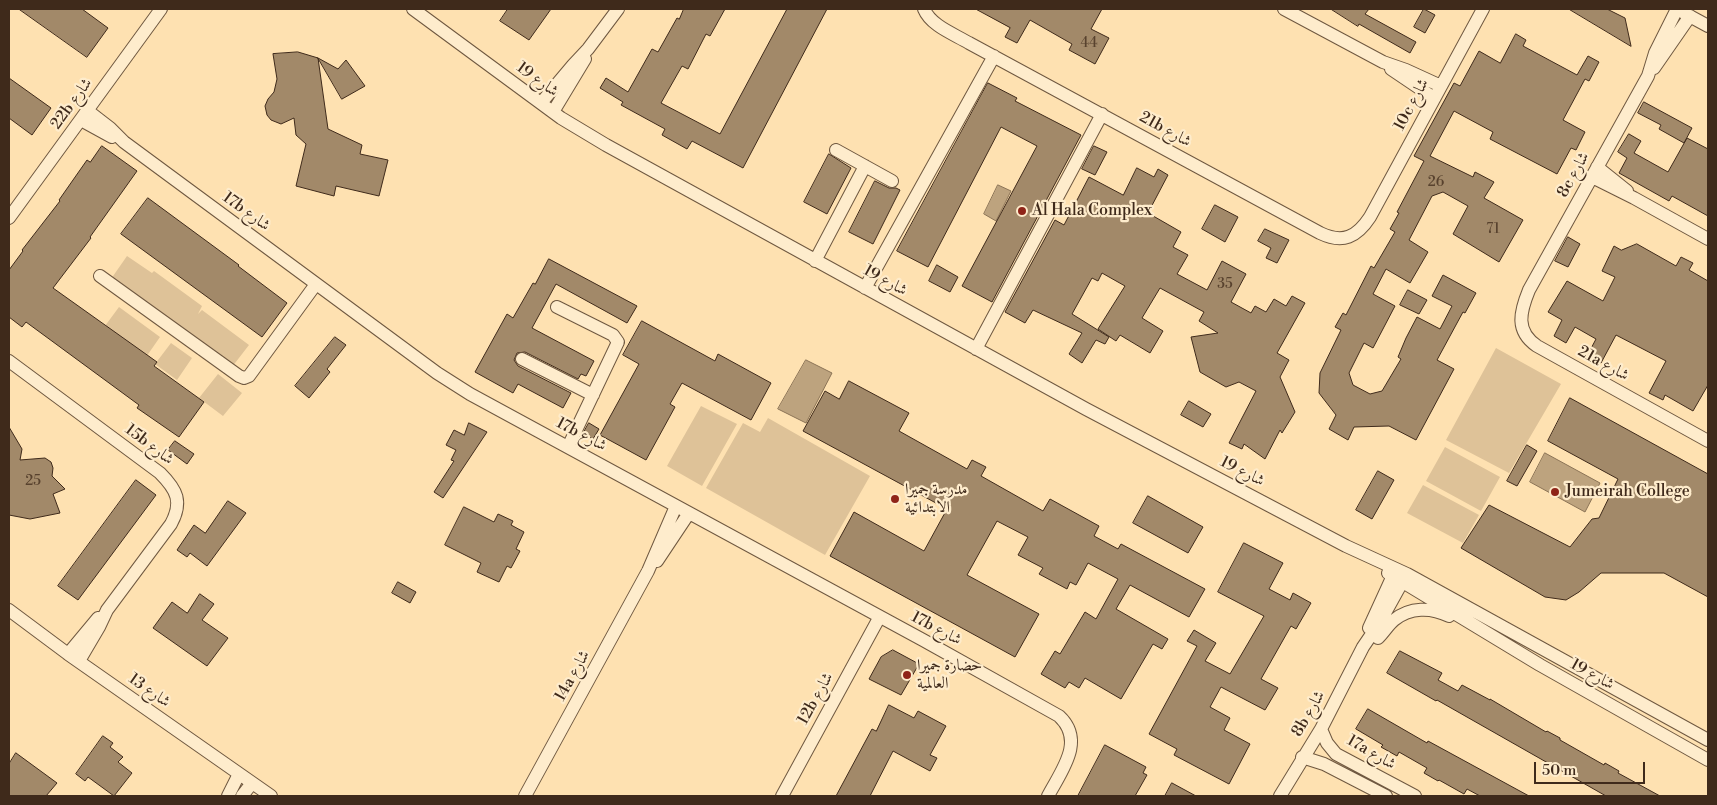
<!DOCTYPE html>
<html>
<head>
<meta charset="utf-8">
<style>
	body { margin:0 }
	#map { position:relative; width:1717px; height:805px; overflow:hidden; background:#fee1b1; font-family:"Libre Bodoni",serif }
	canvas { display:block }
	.frame { position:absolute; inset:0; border:10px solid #3f2a1b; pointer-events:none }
	.scale { position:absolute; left:1534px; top:762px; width:111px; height:22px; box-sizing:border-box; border:2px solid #3f2a1b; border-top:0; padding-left:6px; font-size:15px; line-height:18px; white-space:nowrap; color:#3f2a1b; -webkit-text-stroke:4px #feeccc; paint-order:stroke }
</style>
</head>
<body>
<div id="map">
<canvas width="1717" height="805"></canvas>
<div class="frame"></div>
<div class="scale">50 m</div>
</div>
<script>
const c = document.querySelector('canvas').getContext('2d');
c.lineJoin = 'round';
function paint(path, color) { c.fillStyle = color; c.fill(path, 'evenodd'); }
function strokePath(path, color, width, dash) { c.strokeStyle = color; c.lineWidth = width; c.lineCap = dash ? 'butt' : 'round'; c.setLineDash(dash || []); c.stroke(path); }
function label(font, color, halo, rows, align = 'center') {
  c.font = font + ' "Libre Bodoni",Amiri,serif'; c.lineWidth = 4.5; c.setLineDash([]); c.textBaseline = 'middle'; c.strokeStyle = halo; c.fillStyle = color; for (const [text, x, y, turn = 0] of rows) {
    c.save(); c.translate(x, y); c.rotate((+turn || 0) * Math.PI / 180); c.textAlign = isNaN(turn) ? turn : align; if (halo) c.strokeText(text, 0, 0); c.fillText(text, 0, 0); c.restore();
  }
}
paint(new Path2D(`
	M127,256L152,273L154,271L202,306L198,314L202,310L249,345L232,367L111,279Z
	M119,307L160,337L144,360L102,330Z
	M171,343L192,358L177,380L155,364Z
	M1496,348L1561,384L1509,473L1446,440Z
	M218,374L242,393L223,416L199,398Z
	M701,406L737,424L702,486L667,466Z
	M768,418L870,476L825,555L706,488L743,423L760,432Z
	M1445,447L1500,477L1481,511L1426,481Z
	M1423,485L1479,515L1463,543L1407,513Z`), '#dec298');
const water = new Path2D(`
	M998,185L1011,191L996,221L984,214Z
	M806,360L832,373L806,423L778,409Z
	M1545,453L1600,483L1585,512L1530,482Z`);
paint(water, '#bda37e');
strokePath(water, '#8b7356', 1);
const building = new Path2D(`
	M19,9H82L108,28L87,57Z
	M508,9H551L529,40L500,21Z
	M684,9H725L710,36L706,34L688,69L682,66L661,103L720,134L787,9H827L743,168L692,141L687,149L662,135L665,129L621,105L623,102L600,88L606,78L628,92L652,49L658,52L677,18L679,19Z
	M976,9H1102L1091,29L1109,38L1095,64L1069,50L1072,44L1030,20L1017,43L1005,37L1010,28Z
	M1331,9H1369L1365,14L1416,42L1410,53L1359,24L1358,26Z
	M1424,9L1435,15L1425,33L1414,27Z
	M1569,9H1607L1625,18L1631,46Z
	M1516,34L1526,40L1523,46L1577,75L1588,56L1599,62L1589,81L1585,79L1563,120L1585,132L1576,150L1571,148L1557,174L1490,139L1493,132L1454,111L1430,156L1473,177L1475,172L1494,182L1484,198L1523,220L1499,262L1453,234L1468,206L1443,192L1432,196L1409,240L1428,252L1410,283L1386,269L1373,294L1395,306L1373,348L1364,343L1349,373L1353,385L1370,394L1382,391L1401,359L1398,357L1406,338L1417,317L1440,329L1452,306L1432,296L1443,275L1476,293L1465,313L1463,312L1437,360L1454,369L1416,440L1389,426L1354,427L1348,440L1329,429L1336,415L1319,393L1320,373L1341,330L1335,327L1343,313L1346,315L1371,266L1374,268L1395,232L1390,229L1399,213L1397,212L1424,161L1414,156L1454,83L1460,86L1479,51L1500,63Z
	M298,52L318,58L328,129L362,145L360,154L388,160L379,196L336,186L334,196L296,186L306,144L296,135L294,118L281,124L271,120L267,115L265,106L268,99L274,92L277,79L273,54Z
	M318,58L338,69L346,60L365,86L342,99Z
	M9,78L51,108L32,135L9,118Z
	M988,83L1017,98L1015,101L1081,135L992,302L962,286L1037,146L1001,127L928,267L897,251Z
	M1644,102L1692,128L1684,143L1659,129L1661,125L1638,113Z
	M1629,134L1641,141L1634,153L1668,172L1687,138L1708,149V216L1672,196L1669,201L1619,173L1627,158L1618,152Z
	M102,146L137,171L90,237L91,238L53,288L157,362L154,366L204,402L179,437L137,408L139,405L26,322L22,327L9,317V270L23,251L22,250L60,201L59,200L87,160L90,162Z
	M1094,146L1107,152L1095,175L1082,169Z
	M829,154L851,168L827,214L804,202Z
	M1137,168L1154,177L1158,169L1168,175L1148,213L1181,232L1173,247L1188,255L1177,274L1207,290L1222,261L1246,274L1231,302L1251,313L1255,306L1266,312L1274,299L1286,306L1292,296L1305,303L1277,353L1289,360L1280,377L1295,412L1282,433L1280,430L1265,459L1244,444L1242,449L1229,443L1256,391L1239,382L1226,387L1200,372L1191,337L1218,333L1199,321L1204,312L1160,288L1142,318L1163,331L1150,353L1120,335L1116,341L1098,329L1125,286L1102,273L1098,281L1092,278L1072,314L1109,337L1105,344L1096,340L1082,363L1069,354L1082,333L1033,310L1025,323L1005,312L1055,220L1064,225L1089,177L1123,195Z
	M875,181L889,188H896L900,190L873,244L849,232Z
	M148,198L239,265L238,266L287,303L262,337L121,234Z
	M1215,205L1238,217L1225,242L1202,229Z
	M1265,229L1289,240L1277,263L1266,258L1271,248L1258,241Z
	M1568,237L1580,244L1568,267L1555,261Z
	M1637,244L1676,266L1681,257L1693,263L1689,270L1708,281V385L1693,411L1665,395L1663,400L1649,393L1666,361L1616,335L1601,363L1587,356L1596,339L1575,327L1566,343L1554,336L1562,320L1548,312L1567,281L1603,301L1615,277L1602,271L1614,246L1621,250Z
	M549,259L637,306L627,323L556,284L532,328L594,361L586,376L581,374L578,379L525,352L517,353L514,360L518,366L571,393L563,408L518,384L513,393L475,372L507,314L513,318L533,283L535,284Z
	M937,265L958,277L950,292L929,281Z
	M1408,290L1427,300L1419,314L1400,305Z
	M642,321L715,361L718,354L771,383L751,420L682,383L670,404L675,407L646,460L600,435L639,364L623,355Z
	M335,337L346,345L327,369L330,372L309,398L295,386Z
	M849,381L909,413L899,431L967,469L972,460L986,467L981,476L1043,511L1050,499L1099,526L1094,536L1118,549L1121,544L1205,589L1189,617L1130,585L1116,609L1168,639L1162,649L1153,644L1121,699L1085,678L1079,688L1069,682L1065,688L1041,674L1055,651L1060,654L1085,612L1096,619L1118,579L1088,563L1076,585L1070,582L1067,589L1039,574L1043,568L1018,555L1028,537L997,521L967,575L1039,614L1015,657L830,556L854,512L924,551L947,509L803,431L825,391L839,399Z
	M1570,398L1708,474V597L1664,573H1601L1579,592L1566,600L1545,597L1461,548L1489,505L1570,547L1592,519L1599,518L1618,479L1548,441Z
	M1189,401L1211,414L1203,427L1181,415Z
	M469,423L487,432L443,498L434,492L454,461L451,460L456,450L446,445L454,430L464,435Z
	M589,423L599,429L593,439L583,434Z
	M9,427L22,449L20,460L45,458L51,462L53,468L52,476L65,489L53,494L60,513L30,519L9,515Z
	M175,441L194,454L187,464L168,450Z
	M1527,445L1537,451L1517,486L1507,481Z
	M1378,471L1394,480L1372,519L1356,510Z
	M136,480L156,495L78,600L58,586Z
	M1148,496L1203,527L1188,553L1133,523Z
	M228,501L246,513L207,566L190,553L187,557L177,550L194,525L205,533Z
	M464,507L494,522L498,514L513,521L511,525L524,532L516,549L520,551L511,568L507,566L499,582L477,572L481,563L445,545Z
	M1244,543L1283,563L1269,589L1290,600L1293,593L1311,603L1296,629L1291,626L1261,679L1278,688L1265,710L1221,687L1210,707L1230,718L1224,730L1250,744L1229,784L1174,755L1177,749L1149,734L1197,646L1187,641L1194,630L1216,643L1205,661L1230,674L1264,616L1218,592Z
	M398,582L416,592L410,603L392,593Z
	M200,594L214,604L202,620L228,638L207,666L153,628L172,602L187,613Z
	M893,650L919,664L901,695L869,679L881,657Z
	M1400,651L1442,673L1438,680L1458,691L1462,685L1490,700V699L1546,732L1547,731L1560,738V740L1604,765L1605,763L1619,771L1618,773L1660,796H1606L1437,700L1436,701L1387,673Z
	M889,705L914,718L918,711L946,726L930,755L937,758L930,771L893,751L870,796H836L872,729L876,731Z
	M1368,709L1427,743L1428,741L1529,796H1480L1467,789L1464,794L1439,780L1438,781L1424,773L1427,768L1399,752L1397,756L1381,747L1383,745L1356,729Z
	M103,736L113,743L110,747L123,757L118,762L132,773L114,796L88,777L85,781L76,774Z
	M1105,745L1146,767L1143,773L1147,775L1135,796H1078Z
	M16,753L57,783L46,796H9V764Z
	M1172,783L1196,796H1165Z`);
paint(building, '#a28969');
strokePath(building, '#3f2a1b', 1);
const minor = new Path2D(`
	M413,9L561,118L606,145L1086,409L1346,546L1407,574L1708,740
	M924,9C931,26 954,34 969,43L1320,233C1343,244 1357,237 1370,217L1483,9
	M1284,9L1383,62L1406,70L1441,86
	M1677,9L1655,53L1648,76L1529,290C1520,312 1515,331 1537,346L1708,441
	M1684,13L1708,26
	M1654,68L1690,16
	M1391,69L1434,98
	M541,103L573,65L588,49L618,9
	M88,111L110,128L124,142L437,373L470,394L923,640L1059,716C1086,741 1061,771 1048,796
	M553,112L585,59
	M81,120L112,137
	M836,150L892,181
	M1597,167L1627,191
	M1592,177L1634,198L1708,239
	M9,218L161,9
	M815,261L865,166
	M100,276L239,376L244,378L249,376L316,284
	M865,288L994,56
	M557,307L613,335L618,342L568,447
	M976,349L1102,114
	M522,359L593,395
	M9,361L160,473C177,490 183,502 171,524L107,610L99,627L79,661
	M657,561L689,513
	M1388,573L1540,665L1708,760
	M9,610L68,654L271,796
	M1369,628L1396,569
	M1378,638C1384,632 1388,625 1394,620C1410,607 1431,607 1449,616
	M68,654L98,618
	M1321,729L1327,743L1336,754L1415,796
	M1302,757L1324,764L1386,796
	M228,796L239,774
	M242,796L252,783
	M525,796L648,571L676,506
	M782,796L879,618
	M1280,796L1321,729L1363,647L1380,622L1406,575`);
strokePath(minor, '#6f5840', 14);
strokePath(minor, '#feeccc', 12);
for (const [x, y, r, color] of [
	[1022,211,5,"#8f2418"],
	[1555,492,5,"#8f2418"],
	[895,499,5,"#8f2418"],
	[907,675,5,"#8f2418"]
]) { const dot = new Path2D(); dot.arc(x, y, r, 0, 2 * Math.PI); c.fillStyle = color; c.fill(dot); strokePath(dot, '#feeccc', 2); }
label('14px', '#58422e', null, [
	["44",1089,44],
	["26",1436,183],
	["71",1493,230],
	["35",1225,285],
	["25",33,482]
]);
label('16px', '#3f2a1b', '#feeccc', [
	["شارع 19",537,80,36],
	["22b شارع",72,104,-54],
	["10c شارع",1412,105,-62],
	["21b شارع",1165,130,29],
	["8c شارع",1574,175,-61],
	["17b شارع",246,212,36],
	["شارع 19",885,281,29],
	["21a شارع",1603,364,29],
	["17b شارع",581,435,28],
	["15b شارع",149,445,37],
	["شارع 19",1242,472,27],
	["17b شارع",936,629,28],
	["شارع 19",1592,675,29],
	["14a شارع",573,676,-61],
	["شارع 13",149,691,35],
	["12b شارع",816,699,-61],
	["8b شارع",1309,714,-60],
	["17a شارع",1371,753,30]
]);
label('16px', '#3f2a1b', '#feeccc', [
	["Al Hala Complex",1032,211],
	["مدرسة جميرا",905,490],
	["الابتدائية",905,508],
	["Jumeirah College",1565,492],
	["حضارة جميرا",917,666],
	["العالمية",917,684]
], 'left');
</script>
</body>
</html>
